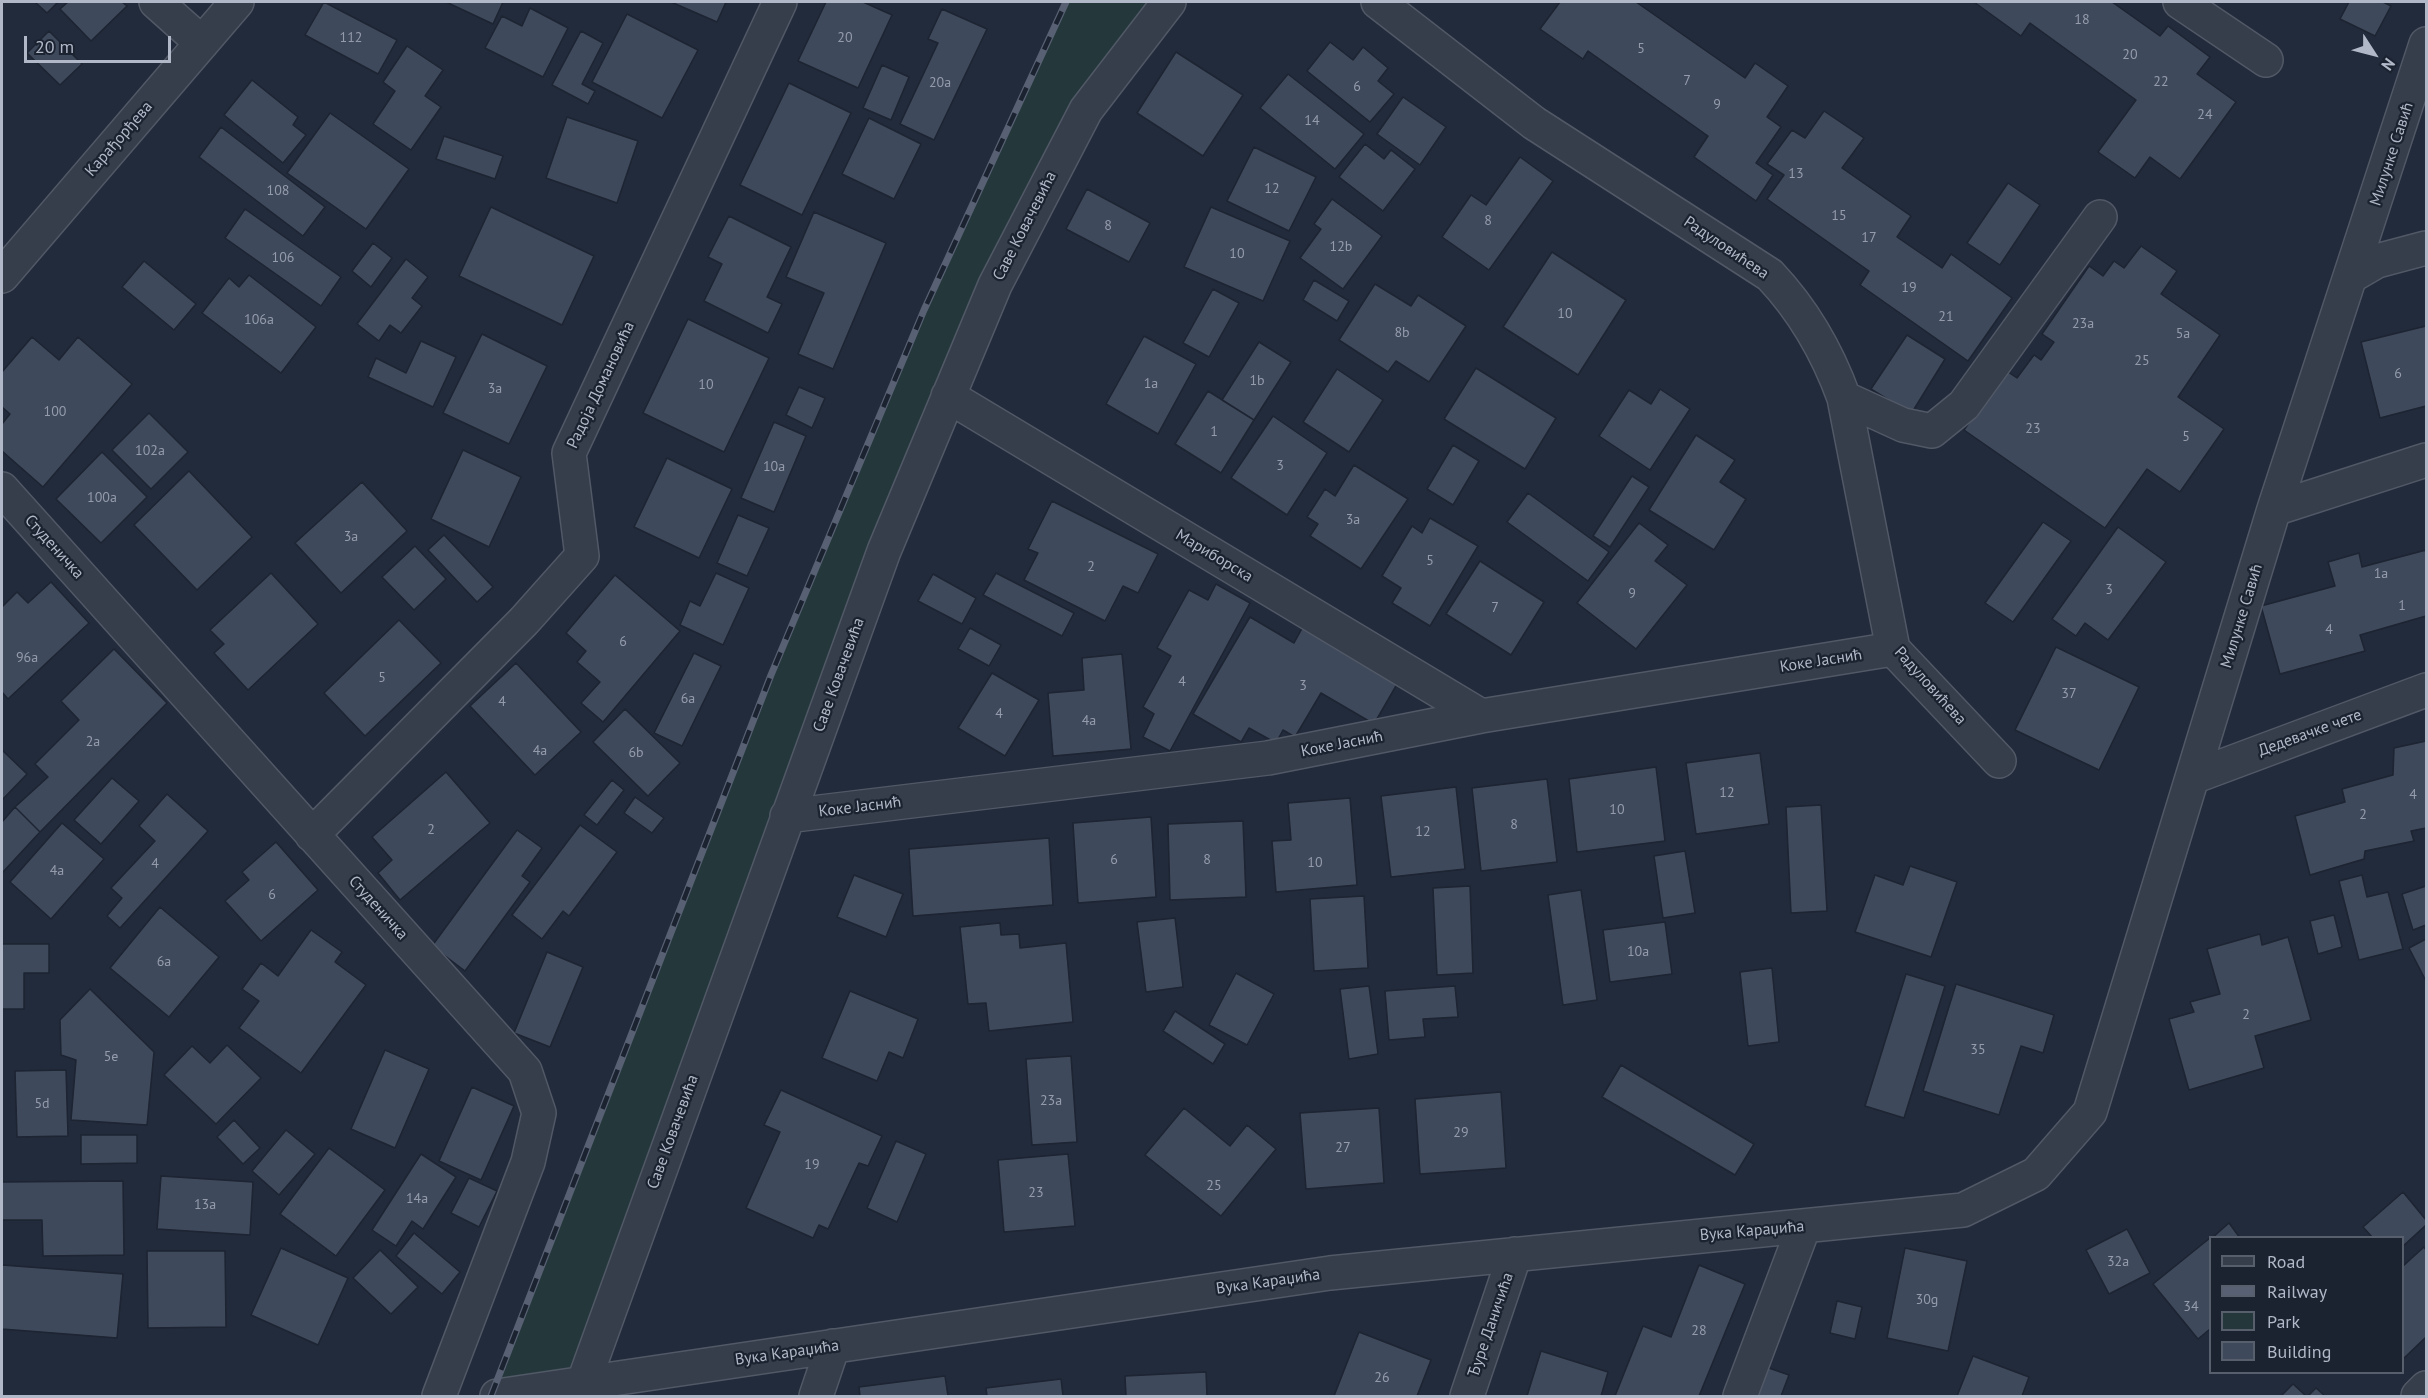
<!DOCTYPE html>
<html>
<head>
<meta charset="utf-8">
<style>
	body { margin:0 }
	#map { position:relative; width:2428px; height:1398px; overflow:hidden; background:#222b3b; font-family:"PT Sans",sans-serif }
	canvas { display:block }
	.frame { position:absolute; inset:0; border:3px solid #b1b8c7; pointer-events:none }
	.legend { position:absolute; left:2209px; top:1236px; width:195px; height:138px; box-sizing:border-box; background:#1b2230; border:2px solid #575e6c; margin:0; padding:8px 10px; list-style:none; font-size:18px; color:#b1b8c7 }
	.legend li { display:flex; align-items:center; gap:12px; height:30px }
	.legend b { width:30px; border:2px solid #575e6c }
	.north { position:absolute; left:2344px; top:24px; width:60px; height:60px; -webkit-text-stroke:4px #1b2230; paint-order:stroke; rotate:126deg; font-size:16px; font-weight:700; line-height:24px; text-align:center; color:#b1b8c7 }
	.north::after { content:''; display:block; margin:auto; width:21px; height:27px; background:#b1b8c7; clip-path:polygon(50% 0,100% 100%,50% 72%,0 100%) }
	.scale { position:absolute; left:24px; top:36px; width:147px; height:27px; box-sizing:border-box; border:3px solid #b1b8c7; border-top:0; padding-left:8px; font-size:18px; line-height:21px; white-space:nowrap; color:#b1b8c7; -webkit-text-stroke:4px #1b2230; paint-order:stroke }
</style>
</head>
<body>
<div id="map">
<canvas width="2428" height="1398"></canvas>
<div class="frame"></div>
<ul class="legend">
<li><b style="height:8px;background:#363d4b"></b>Road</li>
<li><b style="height:8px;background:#586173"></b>Railway</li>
<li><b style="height:16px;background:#24383c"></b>Park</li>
<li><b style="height:16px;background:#3e495b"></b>Building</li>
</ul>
<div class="north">N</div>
<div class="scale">20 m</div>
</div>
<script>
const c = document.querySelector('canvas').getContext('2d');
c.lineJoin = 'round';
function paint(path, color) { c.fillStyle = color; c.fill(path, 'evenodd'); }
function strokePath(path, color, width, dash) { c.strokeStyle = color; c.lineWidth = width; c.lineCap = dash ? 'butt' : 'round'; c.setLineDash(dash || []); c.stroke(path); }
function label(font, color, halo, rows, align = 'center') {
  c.font = font + ' "PT Sans",sans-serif'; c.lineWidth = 4.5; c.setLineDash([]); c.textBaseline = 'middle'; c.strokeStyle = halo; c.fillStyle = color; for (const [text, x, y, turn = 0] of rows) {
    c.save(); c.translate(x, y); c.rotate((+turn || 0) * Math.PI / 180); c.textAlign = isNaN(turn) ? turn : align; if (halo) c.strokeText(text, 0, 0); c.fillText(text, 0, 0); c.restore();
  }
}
paint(new Path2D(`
	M1066,2H1169L995,285L583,1384L491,1396L771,675L924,310Z`), '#24383c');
const building = new Path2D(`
	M35,2H58L47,13Z
	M68,2H122L127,6L91,41L60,9Z
	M324,2L397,40L378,74L305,35Z
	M446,2H503L493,24Z
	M671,2H726L717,22Z
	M826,2H863L892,15L858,88L798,61Z
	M1560,2H1636L1745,78L1755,63L1788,86L1767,117L1781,127L1756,163L1773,175L1756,201L1694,157L1708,136L1588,51L1583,59L1540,29Z
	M1974,2H2112L2160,36L2168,26L2210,57L2197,74L2236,102L2180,179L2150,157L2135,178L2098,152L2136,100L2030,23L2021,36Z
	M2349,2H2383L2391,6L2375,36L2340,19Z
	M530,8L568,28L543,77L485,48L502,16L522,26Z
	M942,9L987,29L934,140L900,124L938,43L928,39Z
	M627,14L698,50L662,118L592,82Z
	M49,31L82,64L60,85L27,53Z
	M581,31L603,43L582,84L595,91L588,104L552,85Z
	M1330,42L1353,60L1363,47L1388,68L1378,81L1394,94L1370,122L1307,71Z
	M407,46L443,70L425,96L441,107L411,150L373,124L395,91L383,82Z
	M1176,52L1243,95L1203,156L1137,113Z
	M882,65L909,77L891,120L863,108Z
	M1288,74L1364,134L1335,169L1260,108Z
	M252,80L298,117L293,125L306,135L283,163L224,115Z
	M789,83L851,113L802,215L740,185Z
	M1403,97L1446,127L1420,165L1377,134Z
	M1824,111L1864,138L1842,168L1911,216L1897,237L1942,268L1951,254L2012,298L1968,361L1860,285L1869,271L1767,199L1784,175L1767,164L1792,130L1805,138Z
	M330,113L409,169L366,229L287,173Z
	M567,117L638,141L617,203L546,178Z
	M869,118L921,144L894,199L842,174Z
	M221,127L325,207L303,236L199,157Z
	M444,136L503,156L495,179L436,159Z
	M1365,144L1384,159L1391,150L1415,169L1383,211L1339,177Z
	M1254,147L1316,177L1289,231L1227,201Z
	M1520,157L1553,181L1489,270L1442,237L1471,195L1486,205Z
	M2008,183L2040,205L2000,265L1967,243Z
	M1087,189L1150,223L1129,262L1066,229Z
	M1332,199L1382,236L1343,289L1300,258L1321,229L1314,224Z
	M491,207L594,256L562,325L459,276Z
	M1211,207L1290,241L1263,301L1184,267Z
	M245,209L341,277L321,306L225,238Z
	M814,212L886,243L833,369L798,354L824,293L786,277Z
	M729,216L791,247L767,297L782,304L768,333L704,301L722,264L708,257Z
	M373,243L392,258L371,287L352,271Z
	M2141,246L2177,271L2161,294L2220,335L2178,397L2224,429L2180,492L2147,469L2105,528L1964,430L2005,370L2017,378L2034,355L2041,360L2054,342L2042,334L2089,266L2103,276L2114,261L2124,268Z
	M1552,252L1626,300L1578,375L1503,327Z
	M406,259L428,277L412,298L422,306L401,333L390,325L379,341L357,324Z
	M144,261L196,304L174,330L122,287Z
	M249,275L316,327L281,373L202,313L229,278L239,287Z
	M1314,280L1349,301L1337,321L1303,300Z
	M1375,284L1411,306L1418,295L1466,326L1429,382L1396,361L1388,372L1339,340Z
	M1213,289L1239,303L1209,357L1183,343Z
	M688,319L769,358L724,452L643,413Z
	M2426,326V406L2380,418L2361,342Z
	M482,334L547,366L509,444L443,413Z
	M1907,335L1945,359L1911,414L1871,389Z
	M1144,336L1196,364L1158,434L1106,404Z
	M32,337L59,360L78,337L132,384L43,487L2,451V424L10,414L2,407V372Z
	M421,341L456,357L433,407L368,377L376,358L406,373Z
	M1259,342L1291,362L1254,420L1222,400Z
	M1476,368L1556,418L1525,469L1444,419Z
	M1337,369L1383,400L1349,452L1303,422Z
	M799,387L825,398L812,428L786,415Z
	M1660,389L1690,409L1650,470L1599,436L1629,390L1651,404Z
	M1208,391L1254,420L1221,473L1175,444Z
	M149,413L188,452L151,489L112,450Z
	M1273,416L1327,453L1287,515L1231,478Z
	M774,422L806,436L774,512L741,498Z
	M1696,435L1735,460L1720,482L1746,499L1714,550L1649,510Z
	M1453,445L1479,461L1453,505L1427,489Z
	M463,450L521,477L489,547L431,519Z
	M102,452L147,497L101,543L56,499Z
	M667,458L732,489L699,558L634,527Z
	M1354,465L1408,499L1361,569L1310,536L1318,524L1307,517L1325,489L1335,496Z
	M189,471L252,537L197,590L134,525Z
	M1632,476L1649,487L1610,547L1593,536Z
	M362,482L407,531L341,593L295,543Z
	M1528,493L1609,552L1588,581L1507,522Z
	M1052,501L1158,554L1138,593L1123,586L1105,621L1024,580L1038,553L1028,549Z
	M738,515L769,528L747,576L717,563Z
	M1430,518L1478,546L1430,626L1392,603L1401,588L1382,576L1412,526L1422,533Z
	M2043,522L2071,541L2013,622L1985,603Z
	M1639,523L1668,545L1655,561L1687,585L1636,649L1577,603Z
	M2118,527L2166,562L2108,640L2085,623L2076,636L2052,619Z
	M444,535L493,587L477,602L428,550Z
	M415,546L446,579L414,610L382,577Z
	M2426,550V616L2360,635L2365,651L2280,674L2261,606L2335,586L2328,562L2359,553L2362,567Z
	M1480,561L1544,602L1511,655L1446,614Z
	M271,573L318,624L248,690L214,653L224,644L210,630Z
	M716,573L749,588L723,645L680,625L690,601L700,606Z
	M996,573L1074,613L1062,636L983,595Z
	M933,574L976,598L962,624L918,601Z
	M615,575L680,631L603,722L581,703L600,682L577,662L586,651L566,633Z
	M51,582L89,623L8,699L2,692V607L17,592L28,603Z
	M1216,584L1250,603L1170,751L1143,737L1154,714L1143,707L1171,656L1157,648L1189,590L1208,600Z
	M1250,617L1294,643L1305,623L1400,679L1374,724L1321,693L1295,737L1283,730L1276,743L1249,728L1241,742L1193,714Z
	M399,620L441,663L365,736L324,693Z
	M970,628L1001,645L989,666L958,649Z
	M2056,647L2139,687L2099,770L2015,730Z
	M114,649L167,703L40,832L15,807L48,777L35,764L79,720L61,701Z
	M694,653L721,666L682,746L654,733Z
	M1122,654L1131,749L1053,756L1048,693L1084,690L1082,658Z
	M516,663L581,732L535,775L470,706Z
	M992,673L1039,700L1005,756L958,728Z
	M625,709L680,763L648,796L593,742Z
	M2426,741V828L2411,831L2414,841L2365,851L2364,859L2310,875L2295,816L2345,802L2342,789L2393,775L2394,748Z
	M3,751L27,774L2,800V752Z
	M1760,753L1769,824L1696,834L1686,763Z
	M1656,767L1665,841L1577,852L1569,779Z
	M446,772L490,823L400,900L378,873L392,860L372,837Z
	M112,778L139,801L101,844L74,820Z
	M1547,779L1557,862L1481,871L1472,788Z
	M612,780L624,790L597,825L584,815Z
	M1456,787L1465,869L1391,877L1381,796Z
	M167,794L208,831L120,928L107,916L122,898L111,888L155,841L139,826Z
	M635,797L664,818L652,833L624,813Z
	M1350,798L1357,885L1276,892L1272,841L1291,840L1288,803Z
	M1821,805L1827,911L1791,913L1786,807Z
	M15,807L40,832L2,873V822Z
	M1151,817L1156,897L1078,903L1073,823Z
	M1243,821L1246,897L1170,900L1168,824Z
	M62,823L104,859L51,919L10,882Z
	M580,825L617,852L569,916L563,911L542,939L512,915Z
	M517,830L542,848L522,876L530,882L465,971L432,946Z
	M1049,838L1053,905L913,916L909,849Z
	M276,842L318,890L261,941L225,901L249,880L242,872Z
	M1685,851L1695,913L1663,918L1654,856Z
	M1910,866L1957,882L1931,957L1855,932L1875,875L1903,885Z
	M854,875L903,894L886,937L837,917Z
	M2362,875L2367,897L2388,892L2403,949L2359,960L2339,881Z
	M1470,886L1473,973L1437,975L1433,888Z
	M2426,886V925L2413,930L2402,894Z
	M1581,890L1597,1000L1563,1005L1548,895Z
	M1364,896L1368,968L1314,971L1310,899Z
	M160,907L219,957L169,1017L110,968Z
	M2334,915L2342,947L2318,954L2310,921Z
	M1175,918L1183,987L1146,992L1137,922Z
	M1665,922L1672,974L1610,982L1603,930Z
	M1000,923L1001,935L1019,934L1020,948L1066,943L1073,1022L989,1031L986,1003L968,1004L960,927Z
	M311,930L342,952L335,962L366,985L301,1073L239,1028L259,1001L242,989L261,963L278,976Z
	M2260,934L2262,945L2288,937L2311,1020L2255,1036L2264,1068L2189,1090L2169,1019L2194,1012L2190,1002L2220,994L2207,949Z
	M2426,939V981L2409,948Z
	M2,944H49V973H24V1009H2Z
	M547,952L583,967L550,1047L514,1033Z
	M1772,968L1779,1042L1748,1046L1740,972Z
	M1236,973L1274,994L1247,1045L1209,1025Z
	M1906,974L1945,986L1904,1118L1865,1106Z
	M1956,984L2054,1015L2043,1053L2021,1046L1999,1115L1923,1091Z
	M1369,986L1378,1054L1349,1059L1340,989Z
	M1455,986L1458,1017L1423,1019L1425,1037L1389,1040L1385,991Z
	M90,989L154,1052L147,1125L71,1120L76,1060L61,1055L60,1020Z
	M850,991L918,1019L903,1058L889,1052L877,1081L822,1058Z
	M1175,1011L1225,1044L1213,1064L1163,1031Z
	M227,1045L261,1078L216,1124L164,1075L192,1046L210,1063Z
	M385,1050L429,1069L395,1148L351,1129Z
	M1071,1056L1077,1142L1032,1145L1026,1059Z
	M1621,1065L1754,1144L1735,1175L1602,1097Z
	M66,1070L68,1136L17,1137L15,1071Z
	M472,1087L514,1106L481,1180L439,1161Z
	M781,1090L882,1136L868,1166L859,1163L828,1229L819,1225L813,1238L746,1208L780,1132L764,1125Z
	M1501,1092L1506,1168L1420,1174L1415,1099Z
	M1184,1108L1230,1146L1247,1125L1276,1149L1221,1216L1145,1155Z
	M1379,1108L1384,1183L1306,1189L1300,1113Z
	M234,1120L260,1148L243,1164L217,1137Z
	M286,1130L315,1154L279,1195L252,1171Z
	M81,1135H137V1163L81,1164Z
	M896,1141L926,1154L897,1222L867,1208Z
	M329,1148L385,1190L336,1256L280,1214Z
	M421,1154L456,1177L423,1229L412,1221L396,1246L372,1230Z
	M1068,1154L1075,1226L1004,1232L998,1160Z
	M161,1176L253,1182L250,1235L157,1229Z
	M469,1178L497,1191L479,1227L451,1213Z
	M123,1181L124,1255L43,1256L42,1220H2V1182Z
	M2403,1192L2426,1220V1225L2402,1247V1238H2373L2363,1227Z
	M2229,1223L2240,1238H2212Z
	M2127,1229L2150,1273L2109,1294L2086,1250Z
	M414,1233L460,1272L442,1294L396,1256Z
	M2210,1238V1329L2198,1339L2153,1284Z
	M2424,1247L2426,1250V1337L2402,1360V1267Z
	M281,1248L348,1278L318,1345L251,1315Z
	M1905,1248L1967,1261L1948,1351L1887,1338Z
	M380,1250L418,1287L391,1314L353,1278Z
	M147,1251H225L226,1327L148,1328Z
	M2,1265L123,1274L117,1338L2,1329Z
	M1699,1265L1745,1284L1699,1396H1615L1643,1326L1671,1337Z
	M1837,1301L1862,1307L1855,1339L1830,1333Z
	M1359,1332L1431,1360L1417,1396H1334Z
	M1541,1351L1608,1372L1601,1396H1527Z
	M1973,1356L2029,1377L2022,1396H1957Z
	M1766,1367L1789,1375L1781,1396H1755Z
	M1206,1372L1207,1396H1126L1125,1376Z
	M945,1376L948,1396H860L859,1387Z
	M1061,1379L1063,1396H987L986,1388Z
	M2293,1384L2306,1396H2281Z
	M2316,1388L2325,1396H2308Z`);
paint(building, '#3e495b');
strokePath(building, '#1d2432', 1.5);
const minor = new Path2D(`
	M156,2L202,43
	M1378,2L1534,123L1770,275C1804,311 1827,351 1844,398L1893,649L1999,761
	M2180,2L2266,60
	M2353,275L2377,261L2426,248
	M2,276L237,2
	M948,396L1481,716
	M1844,398L1903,425L1932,431L1964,405L2100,217
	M2,489L525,1071L539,1113L528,1162L439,1396
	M2274,509L2426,460
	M2193,777L2426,690
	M787,816L1268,758L1481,716L1893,649
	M312,835L524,621L582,556L569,453L780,2
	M583,1384L884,551L995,285L1086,110L1169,2
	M497,1396L1330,1273L1963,1210L2036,1174L2090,1112L2274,509L2426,44
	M816,1396L833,1346
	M1467,1396L1515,1254
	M1740,1396L1804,1226
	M2418,1396L2426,1388`);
strokePath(minor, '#515866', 36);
strokePath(minor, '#363d4b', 33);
const rail = new Path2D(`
	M491,1396L771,675L924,310L1066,2`);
strokePath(rail, '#586173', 7);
strokePath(rail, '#1b2230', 4.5, [14]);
label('14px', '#949cac', null, [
	["18",2082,20],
	["112",351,38],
	["20",845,38],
	["5",1641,49],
	["20",2130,55],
	["7",1687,81],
	["22",2161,82],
	["20a",940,83],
	["6",1357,87],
	["9",1717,105],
	["24",2205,115],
	["14",1312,121],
	["13",1796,174],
	["12",1272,189],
	["108",278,191],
	["15",1839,216],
	["8",1488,221],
	["8",1108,226],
	["17",1869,238],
	["12b",1341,247],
	["10",1237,254],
	["106",283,258],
	["19",1909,288],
	["10",1565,314],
	["21",1946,317],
	["106a",259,320],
	["23a",2083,324],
	["8b",1402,333],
	["5a",2183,334],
	["25",2142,361],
	["6",2398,374],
	["1b",1257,381],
	["1a",1151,384],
	["10",706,385],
	["3a",495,389],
	["100",55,412],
	["23",2033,429],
	["1",1214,432],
	["5",2186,437],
	["102a",150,451],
	["3",1280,466],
	["10a",774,467],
	["100a",102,498],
	["3a",1353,520],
	["3a",351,537],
	["5",1430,561],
	["2",1091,567],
	["1a",2381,574],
	["3",2109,590],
	["9",1632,594],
	["1",2402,606],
	["7",1495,608],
	["4",2329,630],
	["6",623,642],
	["96a",27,658],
	["5",382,678],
	["4",1182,682],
	["3",1303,686],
	["37",2069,694],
	["6a",688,699],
	["4",502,702],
	["4",999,714],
	["4a",1089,721],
	["2a",93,742],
	["4a",540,751],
	["6b",636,753],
	["12",1727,793],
	["4",2413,795],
	["10",1617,810],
	["2",2363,815],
	["8",1514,825],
	["2",431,830],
	["12",1423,832],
	["6",1114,860],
	["8",1207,860],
	["10",1315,863],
	["4",155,864],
	["4a",57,871],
	["6",272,895],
	["10a",1638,952],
	["6a",164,962],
	["2",2246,1015],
	["35",1978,1050],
	["5e",111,1057],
	["23a",1051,1101],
	["5d",42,1104],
	["29",1461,1133],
	["27",1343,1148],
	["19",812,1165],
	["25",1214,1186],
	["23",1036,1193],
	["14a",417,1199],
	["13a",205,1205],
	["32a",2118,1262],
	["30g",1927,1300],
	["34",2191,1307],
	["28",1699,1331],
	["26",1382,1378]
]);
label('16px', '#b1b8c7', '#1b2230', [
	["Карађорђева",119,139,-49],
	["Милунке Савић",2392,154,-72],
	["Саве Ковачевића",1025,226,-63],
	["Радуловићева",1726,248,34],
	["Радоја Домановића",601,385,-65],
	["Студеничка",54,547,48],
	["Мариборска",1214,556,31],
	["Милунке Савић",2242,616,-73],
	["Коке Јаснић",1821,661,-9],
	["Саве Ковачевића",839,675,-70],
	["Радуловићева",1930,686,48],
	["Дедевачке чете",2310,733,-20],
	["Коке Јаснић",1342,744,-11],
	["Коке Јаснић",860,807,-7],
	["Студеничка",378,908,48],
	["Саве Ковачевића",673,1132,-70],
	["Вука Караџића",1752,1231,-5],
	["Вука Караџића",1268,1282,-8],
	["Ђуре Даничића",1491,1325,-71],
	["Вука Караџића",787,1353,-8]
]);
</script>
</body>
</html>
